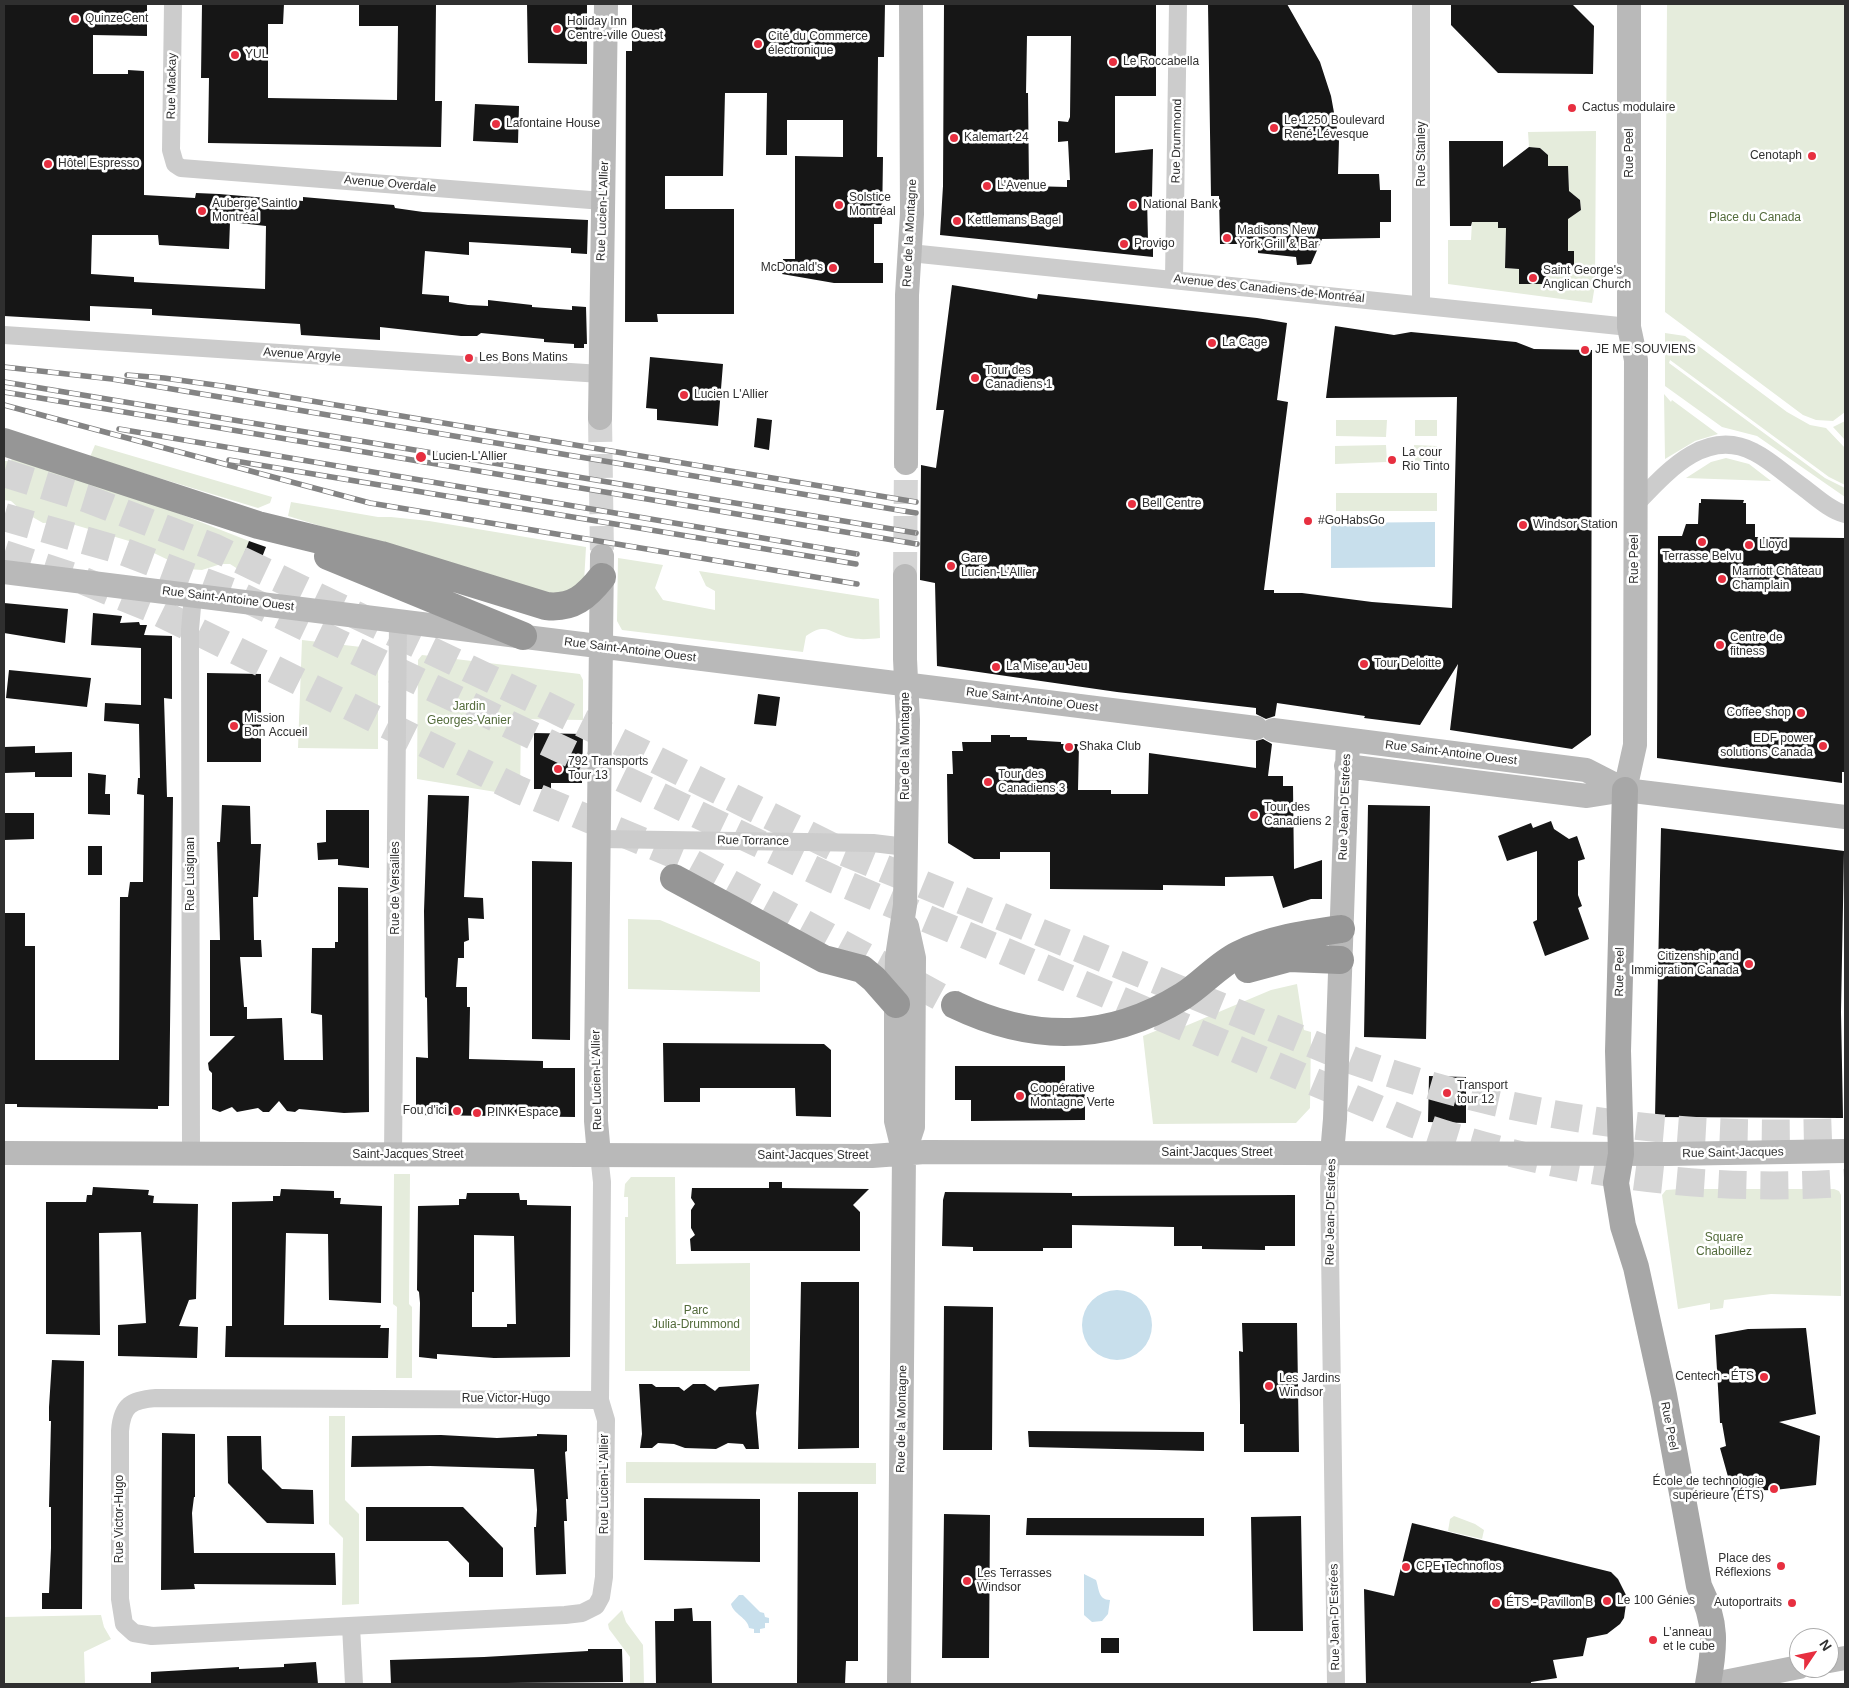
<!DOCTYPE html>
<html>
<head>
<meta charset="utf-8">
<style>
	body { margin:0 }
	#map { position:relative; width:1849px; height:1688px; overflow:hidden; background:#fff; font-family:Arial,sans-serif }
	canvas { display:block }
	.frame { position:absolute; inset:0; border:5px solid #2f2f2f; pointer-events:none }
	.north { position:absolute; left:1789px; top:1628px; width:50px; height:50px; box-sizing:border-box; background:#fff; border:1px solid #acacac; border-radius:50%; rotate:56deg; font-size:14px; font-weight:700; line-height:20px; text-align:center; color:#2f2f2f }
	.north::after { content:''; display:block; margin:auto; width:18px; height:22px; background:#e72f40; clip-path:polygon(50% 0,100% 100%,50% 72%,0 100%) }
</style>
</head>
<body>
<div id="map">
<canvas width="1849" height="1688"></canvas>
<div class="frame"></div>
<div class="north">N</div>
</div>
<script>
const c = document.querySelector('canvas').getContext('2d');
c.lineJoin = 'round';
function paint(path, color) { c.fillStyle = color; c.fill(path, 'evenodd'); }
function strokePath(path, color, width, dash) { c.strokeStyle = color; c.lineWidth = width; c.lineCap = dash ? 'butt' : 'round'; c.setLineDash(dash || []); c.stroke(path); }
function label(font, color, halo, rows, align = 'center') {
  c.font = font + ' Arial,sans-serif'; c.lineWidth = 5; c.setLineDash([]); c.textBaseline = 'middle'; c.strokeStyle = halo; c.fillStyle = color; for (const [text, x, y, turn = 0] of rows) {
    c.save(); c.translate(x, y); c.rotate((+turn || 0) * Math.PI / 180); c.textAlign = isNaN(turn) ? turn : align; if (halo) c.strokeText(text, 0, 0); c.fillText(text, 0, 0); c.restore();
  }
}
paint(new Path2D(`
	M1667,4H1845V412L1833,421L1816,420L1803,415L1665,312Z
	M1596,131L1595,285L1592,303L1448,284V240H1471L1472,222L1498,216V228H1506L1505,268L1519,269V284H1546V270H1574V252L1559,251V226H1568V216H1572L1581,210L1580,200L1573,194H1569L1568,166H1548V155L1540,148L1529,147L1528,132Z
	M1665,333L1685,336L1787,412L1810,425L1826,428L1845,448V485L1829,477L1670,360L1669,363L1825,478L1845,488V497L1757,436L1722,427L1665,386Z
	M1664,394L1671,402L1672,400L1718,434L1695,441L1665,459Z
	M1336,420H1387L1386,437L1336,436Z
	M1415,420H1437V436H1415Z
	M1845,421V440L1833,427Z
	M95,445L272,497L270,503L258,508L90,457Z
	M1386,445L1387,462L1335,464V446Z
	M1414,445L1437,446V464H1415Z
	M13,455L147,501L249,541L243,559L246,561L241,571L230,564H221L202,570L187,569L129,541L65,522L43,523L22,511L11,501L4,500V461H11Z
	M1726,458L1749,464L1771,481L1686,478L1711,462Z
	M1336,493H1437V511H1336Z
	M291,502L378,517H391L429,521L586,547L584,582L583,586L549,596L288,516Z
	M618,558L663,565L655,588L663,600L715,610V591L706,586L699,571L879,599L880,638C870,639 861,640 851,638C830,634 827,621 806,636L803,652L622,630L617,621Z
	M302,640L378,649V749L298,748Z
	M422,655L580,674L583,680V720L521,719L520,796L417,779L418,660Z
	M628,919L660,920L760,962V992L628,989Z
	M1297,984L1304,1030L1311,1032L1310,1108L1296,1123L1153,1124L1143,1036L1158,1030H1176L1271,990Z
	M394,1174H410L409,1304L412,1307V1378H396L397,1307L393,1304Z
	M675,1177L676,1264L750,1263V1371H625V1217H628V1197H624L625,1184L631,1177Z
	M1680,1189H1834L1839,1191L1841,1195V1296L1771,1294L1724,1300L1723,1308L1710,1310V1303L1678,1309L1662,1195L1666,1190Z
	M329,1416H345V1500L359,1514V1604L342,1605L343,1538L329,1524Z
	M626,1462L876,1463V1484L626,1483Z
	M1454,1516L1475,1524L1484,1530L1482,1539L1448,1531L1450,1519Z
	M622,1610L626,1622L643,1645L644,1684H630V1657L609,1629L608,1624Z
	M101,1615L104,1627L111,1639L84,1652L85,1684H4V1617Z`), '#e5ecdc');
paint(new Path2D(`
	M1435,522V567L1331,568V523Z
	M1082 1325a35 35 0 1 1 70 0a35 35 0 1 1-70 0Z
	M1084,1574L1096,1580C1099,1588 1098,1600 1110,1600L1108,1614L1102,1621L1092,1622L1084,1615Z
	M739,1595H743L760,1612L764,1613L765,1617L769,1618V1623H765V1628L760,1629V1633H754V1629L749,1628C748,1618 733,1614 731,1604Z`), '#c8dfec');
paint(new Path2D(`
	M4,4H147V36L93,35V74H128V70L144,71V195L195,198L196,193L219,194L303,201V197L394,205L395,208L423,212L588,220L587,254L571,253V248L469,242V255L425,251L422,294L449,296V302L468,305L488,306V300L532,305V307L572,310V306L586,307L587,344H584V348H574V344L544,342V339L481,333L477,336H461L380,327V340L301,335L300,324L152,315V309L90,306V321L4,316ZM230,222L266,226L265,289L134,282V277L91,274L92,235H158L159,245L229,249Z
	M202,4H284L283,24H268V98L397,100L398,26H359V4H436L435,101H442L441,147L208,143L209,78H201Z
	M527,4H587V64L528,63Z
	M632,4H885L884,57H878L877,157H883L882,224H874V263H883V283H834L782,274L783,259H795V156L843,157V120H787V155H766L767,93H725L723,176H665V209H734V314H657L658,322H625L626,51H632Z
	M944,4H1156V96H1115V153L1153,149L1152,197H1147L1148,241L1153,242V257L940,235L943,186ZM1027,36H1071L1070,117L1068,122L1058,121V142L1068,141L1070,180H1067V187L1029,186L1028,93H1026Z
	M1208,4H1287L1320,62L1331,96L1339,140L1338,174H1379L1380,190H1391V222H1380V238L1322,239L1311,264L1297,265L1296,257L1258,253V244H1220L1219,196H1211Z
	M1451,4H1572L1594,26L1593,74L1498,73L1451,25Z
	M475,104L519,106L518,143L473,141Z
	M1449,141H1503V167L1529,147L1540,148L1548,155V166H1568L1569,191L1580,200L1581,210L1568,219V251H1574V270H1546V284H1519V269L1505,268L1506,228H1498V222H1472L1471,226H1450Z
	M952,285L1037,299L1038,294L1257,318L1287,323L1277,400L1288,402L1264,590H1274V593H1302L1372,602L1452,608L1457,397L1326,398L1335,326L1394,335L1411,332L1516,342L1534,349L1592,350L1591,735L1572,749L1450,730L1458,664L1420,725L1364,718L1365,716L1277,703L1275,716L1266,719L1256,714V708L1117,692L937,666L935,583L920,580L921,465L936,468L944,410H936Z
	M650,357L723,364L718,426L657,420V409L646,408Z
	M757,418L772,420L769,450L754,447Z
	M1701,499L1744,500L1743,503H1746V524H1755V537L1845,538V772H1842V783L1657,758L1658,536H1682L1686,524H1698L1699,503H1701Z
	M249,541L266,547L259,565L242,559Z
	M4,603L68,609L65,643L4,633Z
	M93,613L122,616L120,623L139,622L140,625H147L144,635L172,636V699L164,698L167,797H173L169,1106H158V1109L17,1107V1104H4V913H25V946H35V1060H119L120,897H128L130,882H143L144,795L137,794L138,778H140L139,724L104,721L105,703L141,705V648L91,645Z
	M9,670L91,678L87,707L6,698Z
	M207,673L261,674V762H207Z
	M758,694L780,697L776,726L754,724Z
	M534,733L583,734L582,783H551V789H534Z
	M991,735H1010V737H1027V740L1061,742V744H1079L1078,790H1111V794H1148L1149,753L1256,768V741L1263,739L1272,744L1268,776H1283V786H1293L1294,869L1322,860V899H1311L1283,908L1273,876L1225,877V886L1163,885V890L1050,889V852H1000V859H974L948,843L947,774H953L952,751H963L962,742H991Z
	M35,746V753L72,752V777H35V772L4,773V747Z
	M88,773L106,775L105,794H110V815L88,814Z
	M428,795L469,796L464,897L483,898L484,919L468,918L469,940L464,942V958H458L456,987H467V1007H470L469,1059L543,1061V1068H575V1117L416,1115V1057L428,1058L427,998L425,997L424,911Z
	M222,805L250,806L251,844H261L258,897H253L254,940H261L262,957H240L244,1007H247V1019L282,1018L284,1060H323L322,1015L311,1013L312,948H335V942H338V887L368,888L369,1112L344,1113L299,1109L295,1112L287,1111L279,1101L269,1112H263L258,1108L237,1112L232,1107L220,1112L212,1109V1073L209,1070L208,1063L235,1036H210V940H220L217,842H220Z
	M1368,805L1430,806L1426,1039L1364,1037Z
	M326,810H369V868L338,865V859L318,860L317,843L326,842Z
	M4,813H34V839L4,840Z
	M1551,821L1554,829L1569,839L1577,836L1585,859L1578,861V895L1582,906L1578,908L1589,939L1545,956L1533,922L1537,920V851L1507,861L1498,836L1531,823L1533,828Z
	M1661,828L1844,851L1841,1012L1843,1118L1655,1117Z
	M88,846H102V875H88Z
	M532,861L572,862L570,1040L532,1039Z
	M663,1043L824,1044L831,1050V1117L796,1116L795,1088H700V1102H664Z
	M955,1066H1065V1085H1085V1120L971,1121V1100H955Z
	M1429,1076L1466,1077V1123L1428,1122Z
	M769,1182H782V1188L869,1189L853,1205L860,1212V1251H691L690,1239L695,1235L691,1228V1210L695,1204L691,1198L692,1188H769Z
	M93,1187L149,1190L148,1195L154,1196L153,1203L198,1204L196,1299L189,1300L179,1326L198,1327L197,1358L118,1356V1325L146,1323L141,1232L99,1233L100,1335L46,1334V1202H86L87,1195H92Z
	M281,1189L334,1191V1198H341L340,1204L382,1206L381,1303L329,1300L328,1234L286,1233L284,1325H381L380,1328H389L388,1358L225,1357L226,1326H232V1202L273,1201V1196H280Z
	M945,1192L1072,1193V1196L1295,1195V1246H1265V1250L1202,1249V1246H1174V1227L1072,1225V1248H1043V1251H973V1247L942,1246L943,1200Z
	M467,1193H519L520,1200H527V1205L571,1206L570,1357L494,1358L437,1354V1359L419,1357L420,1303L419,1292L417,1290L418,1206L459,1205V1199H466ZM474,1235L514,1236L516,1324H507V1327H472V1292H474Z
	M801,1282H859V1448L798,1449Z
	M944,1306L993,1307L992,1450H943Z
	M1242,1323H1297L1299,1452H1244V1424H1240V1405L1239,1351L1243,1352Z
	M1806,1328L1816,1414L1779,1422L1820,1436L1816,1485L1775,1490L1732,1491L1720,1448L1726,1446L1722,1423H1720L1715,1335L1748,1329Z
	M52,1360L84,1361L82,1609H42V1593H49L51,1548V1507H49L51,1421H49V1407Z
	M639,1384H652L656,1387H679L684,1391L693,1384H705L715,1391L719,1387L759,1384L756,1413L759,1449H746L743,1444L728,1443L716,1449L685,1448L674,1444L658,1443L652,1448H640L642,1434Z
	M1028,1431L1204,1432V1451L1029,1447Z
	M162,1433L195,1434V1497H194L192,1513L194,1553H335L336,1585L194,1584L195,1589L161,1590Z
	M537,1434L567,1435V1451L565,1452L568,1499H566L567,1521H564L566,1574L536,1575L534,1527H536L537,1510L534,1469L430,1466L351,1467L352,1436L441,1435L497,1438L537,1436Z
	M227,1436H261L262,1469L282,1489L313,1490L314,1524L267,1523L228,1483Z
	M798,1492H858V1661H846L845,1684H797Z
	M644,1498L760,1499V1562L644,1560Z
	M366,1507H463L503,1548V1577H469V1563L448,1541H366Z
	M944,1514L990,1515L989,1658H942Z
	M1301,1516L1303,1631H1253L1251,1517Z
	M1027,1518H1204V1536L1026,1535Z
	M1412,1523L1611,1572L1618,1579L1627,1597L1624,1618L1620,1624L1607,1634L1587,1638L1583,1656L1553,1660L1557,1678L1531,1682V1684H1366L1364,1589L1394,1596Z
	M692,1608L693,1621H711L712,1684H656L655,1621H674V1609Z
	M1101,1638H1119V1653H1101Z
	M588,1649H622L623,1682L391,1684L390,1660L484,1657L588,1651Z
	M316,1662L318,1684H151V1672L239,1667V1669L284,1667V1664Z`), '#161616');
strokePath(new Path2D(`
	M600,418L602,556
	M905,576L906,463`), '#d5d5d5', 24, [24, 12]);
strokePath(new Path2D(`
	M4,473L85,498L213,547L541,703L839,850L1354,1061C1516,1118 1674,1140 1845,1132
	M4,517L119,550L234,593L833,879L1414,1124C1553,1172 1698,1193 1845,1183
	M4,554L74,577L150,608L519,790L685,859L955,1005`), '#d5d5d5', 28, [28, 14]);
strokePath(new Path2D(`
	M173,4L171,150L175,164L181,168L603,201
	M1421,4V304
	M910,253L1629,327
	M1174,279L1178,4
	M4,335L601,374
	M1635,505C1665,474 1705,426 1754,452C1770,460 1785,474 1800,485C1814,495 1829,510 1845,514
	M599,839L873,843L906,847
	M191,1154L190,630L193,595
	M1332,1154L1329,1177L1330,1250L1336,1684
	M393,1155L398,621
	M599,1155L602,1182L600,1400L606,1420L604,1577L601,1597L596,1606L582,1613L565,1615L152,1636L134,1633L124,1624L120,1599V1431C122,1405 131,1400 156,1398L600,1400
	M351,1626L354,1684`), '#ccc', 18);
strokePath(new Path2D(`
	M600,418L606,4
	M906,463L907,295L912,214L911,4
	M4,572L1256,728
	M1273,730L1586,770L1625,790
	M1346,766L1587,796L1625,790L1845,817
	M1625,790L1635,745L1636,360L1629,327V4
	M4,1153L872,1156L925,1152L1668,1154L1845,1151
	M904,1154L913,1127L914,958L907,926
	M1332,1154L1335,1119L1348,740
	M599,1155L596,1121V1069L602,556
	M1829,1661L1845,1658
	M899,1684L904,1154L896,1121V1004L897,957L905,905L908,720L905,659V576
	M1714,1684L1799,1667`), '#b9b9b9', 24);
strokePath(new Path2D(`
	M1625,790L1618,1051L1621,1154L1616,1183L1623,1226L1636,1267L1664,1395L1699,1586C1717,1622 1715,1646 1708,1684`), '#a7a7a7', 26);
strokePath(new Path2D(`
	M4,442L258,525L381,555L546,606C573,609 587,596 602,577
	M328,556L523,636
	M674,878L824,959L862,969L874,979L896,1004
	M1248,969L1289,958L1340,960
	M955,1005C1034,1043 1109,1042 1183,996C1202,984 1218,965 1238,955C1270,939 1306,934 1341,929`), '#969696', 28);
const rail = new Path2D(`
	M4,367L112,379L916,513
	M127,375L164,378L222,386L916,502
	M4,382L916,533
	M4,392L917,544
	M4,405L370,503L857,584
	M119,429L857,554
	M229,460L856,564`);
strokePath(rail, '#848484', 5.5);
strokePath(rail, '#fff', 4, [11]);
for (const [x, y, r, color] of [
	[75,19,5,"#e72f40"],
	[557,29,5,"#e72f40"],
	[758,44,5,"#e72f40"],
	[235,55,5,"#e72f40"],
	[1113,62,5,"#e72f40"],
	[1572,108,5,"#e72f40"],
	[496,124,5,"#e72f40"],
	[1274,128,5,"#e72f40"],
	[954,138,5,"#e72f40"],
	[1812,156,5,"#e72f40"],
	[48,164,5,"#e72f40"],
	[987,186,5,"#e72f40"],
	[839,205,5,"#e72f40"],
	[1133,205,5,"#e72f40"],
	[202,211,5,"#e72f40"],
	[957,221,5,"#e72f40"],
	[1227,238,5,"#e72f40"],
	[1124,244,5,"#e72f40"],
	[833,268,5,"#e72f40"],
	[1533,278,5,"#e72f40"],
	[1212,343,5,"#e72f40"],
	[1585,350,5,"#e72f40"],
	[469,358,5,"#e72f40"],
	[975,378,5,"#e72f40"],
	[684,395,5,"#e72f40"],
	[421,457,6,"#e72f40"],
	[1392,460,5,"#e72f40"],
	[1132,504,5,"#e72f40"],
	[1308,521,5,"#e72f40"],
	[1523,525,5,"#e72f40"],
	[1702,542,5,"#e72f40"],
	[1749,545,5,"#e72f40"],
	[951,566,5,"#e72f40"],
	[1722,579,5,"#e72f40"],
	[1720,645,5,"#e72f40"],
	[1364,664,5,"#e72f40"],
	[996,667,5,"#e72f40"],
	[1801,713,5,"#e72f40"],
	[234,726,5,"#e72f40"],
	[1823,746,5,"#e72f40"],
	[1069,747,5,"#e72f40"],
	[558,769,5,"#e72f40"],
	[988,782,5,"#e72f40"],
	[1254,815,5,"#e72f40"],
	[1749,964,5,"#e72f40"],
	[1447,1093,5,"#e72f40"],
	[1020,1096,5,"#e72f40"],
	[457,1111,5,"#e72f40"],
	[477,1113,5,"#e72f40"],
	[1764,1377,5,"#e72f40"],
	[1269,1386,5,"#e72f40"],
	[1774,1489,5,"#e72f40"],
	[1781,1566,5,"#e72f40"],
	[1406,1567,5,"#e72f40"],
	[967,1581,5,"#e72f40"],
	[1607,1601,5,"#e72f40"],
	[1496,1603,5,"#e72f40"],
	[1792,1603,5,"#e72f40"],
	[1653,1640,5,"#e72f40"]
]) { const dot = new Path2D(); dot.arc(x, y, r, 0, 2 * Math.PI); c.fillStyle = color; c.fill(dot); strokePath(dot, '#fff', 2); }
label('12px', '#2f2f2f', '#fff', [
	["QuinzeCent",85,19],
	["Holiday Inn",567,22],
	["Centre-ville Ouest",567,36],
	["Cité du Commerce",768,37],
	["électronique",768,51],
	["YUL",245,55],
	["Le Roccabella",1123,62],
	["Cactus modulaire",1582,108],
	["Le 1250 Boulevard",1284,121],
	["René-Lévesque",1284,135],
	["Lafontaine House",506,124],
	["Kalemart 24",964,138],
	["Cenotaph",1802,156,"right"],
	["Hôtel Espresso",58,164],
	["L'Avenue",997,186],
	["Solstice",849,198],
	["Montréal",849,212],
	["Auberge Saintlo",212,204],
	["Montréal",212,218],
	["National Bank",1143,205],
	["Kettlemans Bagel",967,221],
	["Madisons New",1237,231],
	["York Grill & Bar",1237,245],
	["Provigo",1134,244],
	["McDonald's",823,268,"right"],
	["Saint George's",1543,271],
	["Anglican Church",1543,285],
	["La Cage",1222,343],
	["JE ME SOUVIENS",1595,350],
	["Les Bons Matins",479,358],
	["Tour des",985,371],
	["Canadiens 1",985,385],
	["Lucien L'Allier",694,395],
	["La cour",1402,453],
	["Rio Tinto",1402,467],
	["Lucien-L'Allier",432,457],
	["Bell Centre",1142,504],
	["#GoHabsGo",1318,521],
	["Windsor Station",1533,525],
	["Lloyd",1759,545],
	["Terrasse Belvu",1702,557,"center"],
	["Gare",961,559],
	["Lucien-L'Allier",961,573],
	["Marriott Château",1732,572],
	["Champlain",1732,586],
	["Centre de",1730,638],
	["fitness",1730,652],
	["Tour Deloitte",1374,664],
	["La Mise au Jeu",1006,667],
	["Coffee shop",1791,713,"right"],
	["Mission",244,719],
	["Bon Accueil",244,733],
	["EDF power",1813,739,"right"],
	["solutions Canada",1813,753,"right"],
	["Shaka Club",1079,747],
	["792 Transports",568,762],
	["Tour 13",568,776],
	["Tour des",998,775],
	["Canadiens 3",998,789],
	["Tour des",1264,808],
	["Canadiens 2",1264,822],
	["Citizenship and",1739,957,"right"],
	["Immigration Canada",1739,971,"right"],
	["Transport",1457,1086],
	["tour 12",1457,1100],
	["Coopérative",1030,1089],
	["Montagne Verte",1030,1103],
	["Fou d'ici",447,1111,"right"],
	["PINK Espace",487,1113],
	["Centech - ÉTS",1754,1377,"right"],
	["Les Jardins",1279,1379],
	["Windsor",1279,1393],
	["École de technologie",1764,1482,"right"],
	["supérieure (ÉTS)",1764,1496,"right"],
	["Place des",1771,1559,"right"],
	["Réflexions",1771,1573,"right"],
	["CPE Technoflos",1416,1567],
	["Les Terrasses",977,1574],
	["Windsor",977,1588],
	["Le 100 Génies",1617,1601],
	["ÉTS - Pavillon B",1506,1603],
	["Autoportraits",1782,1603,"right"],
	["L’anneau",1663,1633],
	["et le cube",1663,1647]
], 'left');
label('12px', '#2f2f2f', '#fff', [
	["Rue Mackay",172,86,-89],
	["Rue Drummond",1177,141,-89],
	["Rue Peel",1630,153,-90],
	["Rue Stanley",1422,154,-90],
	["Avenue Overdale",390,184,5],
	["Rue Lucien-L'Allier",603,211,-88],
	["Rue de la Montagne",910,233,-87],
	["Avenue des Canadiens-de-Montréal",1269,289,6],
	["Avenue Argyle",302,355,4],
	["Rue Peel",1635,559,-90],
	["Rue Saint-Antoine Ouest",228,599,7],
	["Rue Saint-Antoine Ouest",630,650,7],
	["Rue Saint-Antoine Ouest",1032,700,7],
	["Rue de la Montagne",906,746,-90],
	["Rue Saint-Antoine Ouest",1451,753,7],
	["Rue Jean-D'Estrées",1345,807,-88],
	["Rue Torrance",753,841,1],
	["Rue Lusignan",191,874,-90],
	["Rue de Versailles",396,888,-90],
	["Rue Peel",1620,972,-89],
	["Rue Lucien-L'Allier",597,1080,-91],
	["Saint-Jacques Street",1217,1153],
	["Rue Saint-Jacques",1733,1153,-1],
	["Saint-Jacques Street",408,1155],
	["Saint-Jacques Street",813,1156],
	["Rue Jean-D'Estrées",1331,1212,-89],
	["Rue Victor-Hugo",506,1399],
	["Rue de la Montagne",902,1419,-89],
	["Rue Peel",1669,1426,79],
	["Rue Lucien-L'Allier",605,1484,-90],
	["Rue Victor-Hugo",120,1519,-90],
	["Rue Jean-D'Estrées",1335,1617,-91]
]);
label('12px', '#536b3b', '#fff', [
	["Place du Canada",1755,218],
	["Jardin",469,707],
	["Georges-Vanier",469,721],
	["Square",1724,1238],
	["Chaboillez",1724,1252],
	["Parc",696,1311],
	["Julia-Drummond",696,1325]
]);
</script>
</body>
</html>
